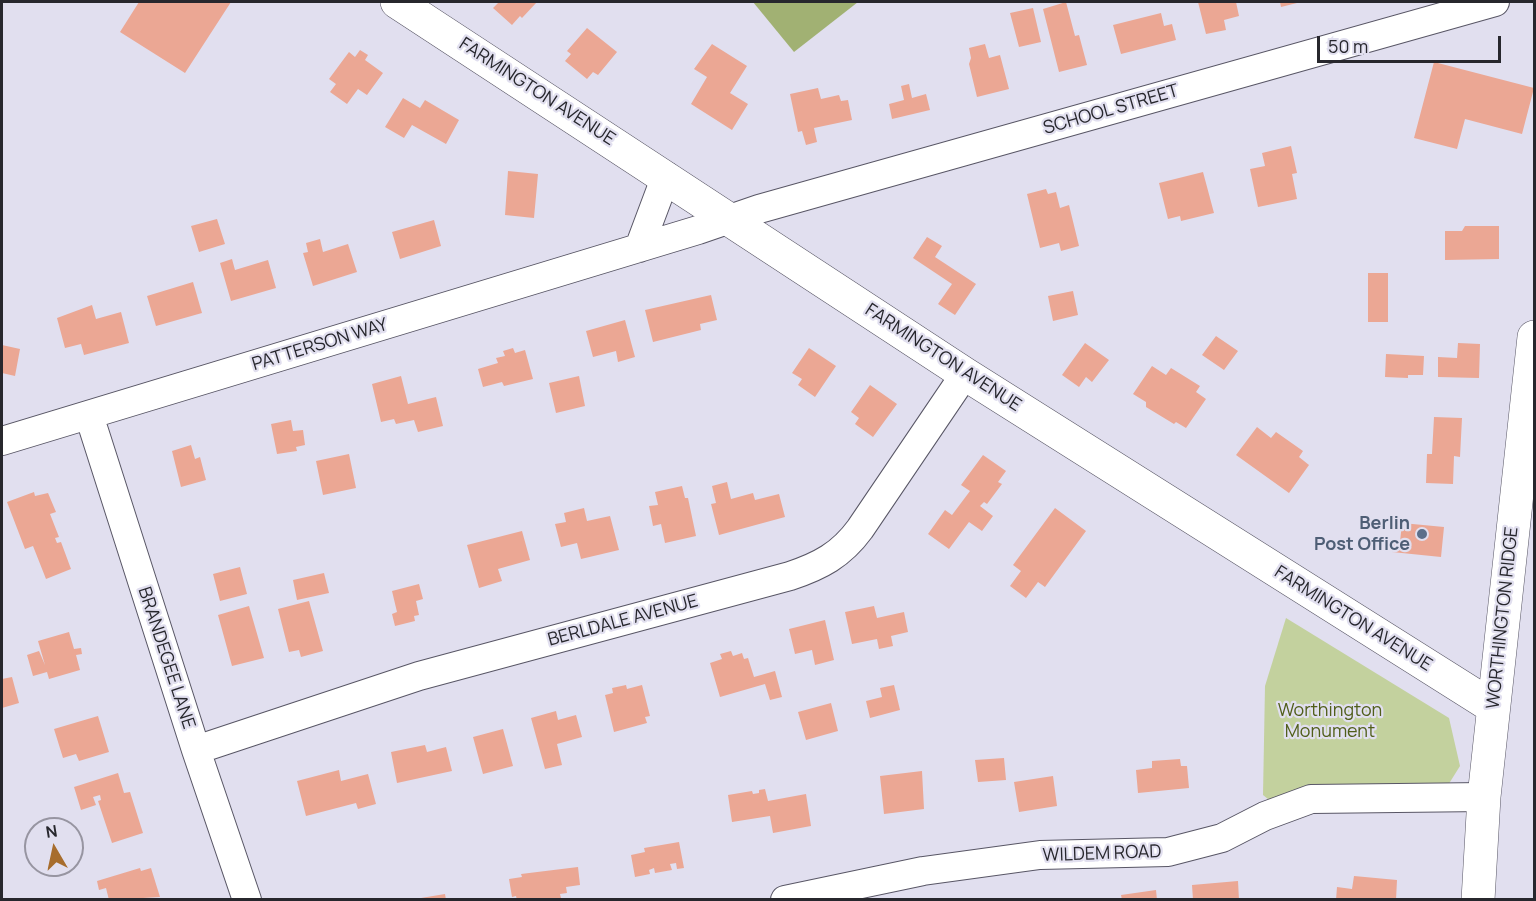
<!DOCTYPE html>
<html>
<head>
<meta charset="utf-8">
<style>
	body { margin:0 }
	#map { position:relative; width:1536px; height:901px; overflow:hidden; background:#e1dfef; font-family:Manrope,sans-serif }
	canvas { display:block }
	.frame { position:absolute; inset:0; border:3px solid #27272d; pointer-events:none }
	.north { position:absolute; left:24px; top:817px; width:60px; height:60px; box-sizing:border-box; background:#e1dfef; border:2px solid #9795a1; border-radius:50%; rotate:351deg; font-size:16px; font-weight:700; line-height:24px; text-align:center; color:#27272d }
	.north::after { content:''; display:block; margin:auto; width:21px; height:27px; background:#a76d2d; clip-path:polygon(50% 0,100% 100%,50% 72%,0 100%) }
	.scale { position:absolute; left:1317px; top:36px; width:184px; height:27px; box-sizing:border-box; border:3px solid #27272d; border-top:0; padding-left:8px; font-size:18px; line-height:21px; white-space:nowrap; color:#27272d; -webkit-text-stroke:4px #e1dfef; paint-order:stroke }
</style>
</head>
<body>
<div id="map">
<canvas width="1536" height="901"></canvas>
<div class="frame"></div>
<div class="north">N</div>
<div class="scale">50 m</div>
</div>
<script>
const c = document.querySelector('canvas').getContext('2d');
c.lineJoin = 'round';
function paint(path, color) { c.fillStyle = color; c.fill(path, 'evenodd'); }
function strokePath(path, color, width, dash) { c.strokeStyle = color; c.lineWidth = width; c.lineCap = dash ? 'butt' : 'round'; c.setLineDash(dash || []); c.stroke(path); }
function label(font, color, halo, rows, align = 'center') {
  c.font = font + ' Manrope,sans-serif'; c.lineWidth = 4.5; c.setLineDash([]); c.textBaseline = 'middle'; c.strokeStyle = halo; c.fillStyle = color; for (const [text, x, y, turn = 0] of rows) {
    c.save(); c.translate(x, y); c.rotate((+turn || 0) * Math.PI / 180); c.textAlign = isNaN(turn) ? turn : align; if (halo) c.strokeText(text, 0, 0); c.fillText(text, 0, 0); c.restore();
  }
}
paint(new Path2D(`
	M1286,618L1449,718L1460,766L1445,790L1274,804L1263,795L1265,686Z`), '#c3d19e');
paint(new Path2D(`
	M753,2H858L794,52Z`), '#a1b173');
paint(new Path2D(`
	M139,2H231L185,73L120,32Z
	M499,2H537L522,18L520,16L512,25L493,8Z
	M1066,2L1075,36L1079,35L1087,65L1059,72L1043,9Z
	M1198,2H1236L1239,16L1224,20L1226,30L1206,34Z
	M1280,2H1301L1281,7Z
	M1033,8L1041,42L1019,47L1010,13Z
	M1161,13L1164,26L1172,24L1176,40L1121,54L1113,25Z
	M587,28L617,52L598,75L593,72L587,79L565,61L571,54L567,51Z
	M712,44L747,66L730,93L748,104L732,130L691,104L707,77L694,69Z
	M985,44L989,58L1000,55L1009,89L977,97L969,64L971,58L969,48Z
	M360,50L368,55L365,60L383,73L367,95L358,89L347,104L330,92L336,84L329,79L349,52L355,57Z
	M1434,62L1534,88L1522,134L1465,119L1457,149L1414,138Z
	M909,84L912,98L926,94L930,110L892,119L889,104L904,100L901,86Z
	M818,88L821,99L839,95L841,101L848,100L852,120L814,128L817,142L806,145L802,131L798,132L790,94Z
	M403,98L420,108L425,100L459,120L446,144L412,125L404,138L385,127Z
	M1291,146L1297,173L1292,174L1297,199L1258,207L1250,169L1265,166L1262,153Z
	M508,171L538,174L534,218L505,215Z
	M1203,172L1214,213L1181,221L1180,216L1168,219L1159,183Z
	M1046,189L1048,194L1056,192L1060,208L1069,205L1079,246L1061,251L1059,243L1040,248L1027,194Z
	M217,219L225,244L199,252L191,226Z
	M434,220L441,246L400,259L392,232Z
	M1465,226H1499V259L1445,260V231H1462Z
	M927,237L942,246L935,257L976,284L955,315L938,304L952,284L913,258Z
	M320,239L323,252L348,244L357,272L313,286L303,253L308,252L306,243Z
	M232,259L235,270L268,260L276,288L231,301L220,263Z
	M1368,273H1388V322H1368Z
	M193,282L202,313L156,326L147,296Z
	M1073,291L1078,315L1053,321L1048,296Z
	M711,295L717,320L700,324L701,330L653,342L645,310Z
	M92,305L96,319L121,312L129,343L84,355L81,344L65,348L57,318Z
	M625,320L635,357L618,362L616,351L593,357L586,331Z
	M1216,336L1238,351L1224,370L1202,355Z
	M1085,343L1109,360L1092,382L1086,377L1079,387L1062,375Z
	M1458,343L1480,344L1479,378L1438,377V357L1457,358Z
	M2,345L20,349L15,376L2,373Z
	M513,348L515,353L525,350L533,379L504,386L502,382L483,387L478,369L498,363L496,358L505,356L503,351Z
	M809,348L836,366L815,397L798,385L802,379L792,373Z
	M1386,354L1424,356L1423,375H1408V378L1385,377Z
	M1152,366L1166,375L1171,368L1200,386L1196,392L1206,399L1186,428L1176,422L1174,424L1146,407V402L1133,394Z
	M401,376L408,404L436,397L443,426L418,432L414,420L396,424L394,419L381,422L372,384Z
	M579,376L585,406L556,413L549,383Z
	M870,385L897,404L873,437L855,424L859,418L851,412Z
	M1434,417L1462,418L1460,457L1454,456L1453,484L1426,483L1427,454H1432Z
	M291,420L293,431L303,430L305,445L296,447L297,451L277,454L271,424Z
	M1257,427L1271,438L1276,432L1303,451L1299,457L1309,465L1289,493L1236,455Z
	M191,445L195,459L200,457L206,480L181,487L172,451Z
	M349,454L356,488L323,495L316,461Z
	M983,455L1006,471L998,482L1002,484L987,504L984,502L980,506L993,516L982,531L969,522L949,549L928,534L945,510L952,515L970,491L961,485Z
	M727,482L731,499L753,493L755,500L779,494L785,517L719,535L711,504L716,503L712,486Z
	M682,486L685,498H688L696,536L665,543L661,524L653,526L649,506L658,505L655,492Z
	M34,492L35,496L48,493L56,512L50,514L59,537L55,538L57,543L61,542L71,569L46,579L33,546L25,549L7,502Z
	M584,508L587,521L610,516L619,550L581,559L577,543L561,547L555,524L566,522L564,513Z
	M1055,508L1086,531L1045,587L1038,582L1026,598L1010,586L1021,571L1013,565Z
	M1402,523L1444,527L1441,557L1392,552L1393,541L1400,542Z
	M522,531L530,560L498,569L502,581L479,588L467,545Z
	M240,567L247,594L220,601L213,574Z
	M324,573L329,593L297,600L293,580Z
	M419,584L423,599L416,601L419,615L414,616L415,621L395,626L392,614L397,612L392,591Z
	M309,601L323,651L301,657L299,650L289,652L278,609Z
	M249,606L264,658L232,666L218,615Z
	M874,606L877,618L904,612L908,632L891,636L893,646L879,649L877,639L852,644L845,612Z
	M825,620L834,660L815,665L812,650L795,654L789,629Z
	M69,632L74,649L81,648L82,654L76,655L80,670L49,679L47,672L33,676L27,655L39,651L45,665L38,641Z
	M731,651L733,656L742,653L744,659L748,658L754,677L775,671L782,697L770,700L765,684L720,697L710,663L722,659L720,654Z
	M12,677L19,703L2,708V679Z
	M626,685L627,689L642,685L650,716L645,717L647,723L614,732L605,695L613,693L612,688Z
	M894,685L900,710L870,718L866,701L882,697L880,688Z
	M831,703L838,731L806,740L798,712Z
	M556,711L558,720L576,715L582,737L557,744L562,765L545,769L531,718Z
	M98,716L109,752L79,761L76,754L63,758L54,729Z
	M503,729L513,766L483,774L473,737Z
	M425,745L427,752L446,747L452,771L397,783L391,752Z
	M1004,758L1006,780L978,782L975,760Z
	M1180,759L1181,766H1187L1189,788L1138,793L1136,770L1152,768V761Z
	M339,770L341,781L368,774L376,804L358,809L356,803L306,816L297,781Z
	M922,771L924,809L884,814L880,776Z
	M118,773L124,793L130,792L143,833L112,843L98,801L101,800L100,795L93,797L96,805L81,810L74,787Z
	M1053,776L1057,806L1019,812L1014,782Z
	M765,789L768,801L806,794L811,826L773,833L770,816L732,822L728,795L752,791L753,794L759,793V790Z
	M679,842L684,868L677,869L676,863L670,864L672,870L655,873L654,868L649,870L650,874L635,877L631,855L645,852L644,848Z
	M578,867L580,885L566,887L567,893L560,894L561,898L517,900L516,896L512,897L509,879L522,877L521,874Z
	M140,868L141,871L151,868L160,897L109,900L106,888L99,890L97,881Z
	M1354,876L1397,880L1396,900H1336L1337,887L1352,889Z
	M1238,881L1239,900H1193L1192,885Z
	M1156,890L1157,900H1122L1121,895Z
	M445,894L446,900H421V898Z`), '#eba794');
const street = new Path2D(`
	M639,248L666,176
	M89,415L196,750L247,900
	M2,441L698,230L759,209L1495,2
	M196,750L419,676L790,576C820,566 841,555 860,529L965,374
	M785,900L923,871L1040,855L1168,852L1222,838L1265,816L1311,799L1484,797`);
const secondary = new Path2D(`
	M397,2L965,374L1493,707
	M1478,900L1484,797L1534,337`);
strokePath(street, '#585665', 30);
strokePath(secondary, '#585665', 34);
strokePath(street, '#fff', 28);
strokePath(secondary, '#fff', 33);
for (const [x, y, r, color] of [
	[1422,534,6,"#5c6f8a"]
]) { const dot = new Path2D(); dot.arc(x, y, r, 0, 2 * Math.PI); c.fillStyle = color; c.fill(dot); strokePath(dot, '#e1dfef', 2); }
label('18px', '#27272d', '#e1dfef', [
	["FARMINGTON AVENUE",537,92,33],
	["SCHOOL STREET",1111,110,-16],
	["PATTERSON WAY",320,345,-17],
	["FARMINGTON AVENUE",943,358,33],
	["WORTHINGTON RIDGE",1503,618,-84],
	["FARMINGTON AVENUE",1353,619,32],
	["BERLDALE AVENUE",623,621,-15],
	["BRANDEGEE LANE",166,658,72],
	["WILDEM ROAD",1102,854,-2]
]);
label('bold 18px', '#4e5e75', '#e1dfef', [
	["Berlin",1410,524],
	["Post Office",1410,545]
], 'right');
label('18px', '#505e1a', '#e1dfef', [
	["Worthington",1330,711],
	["Monument",1330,732]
]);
</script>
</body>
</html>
